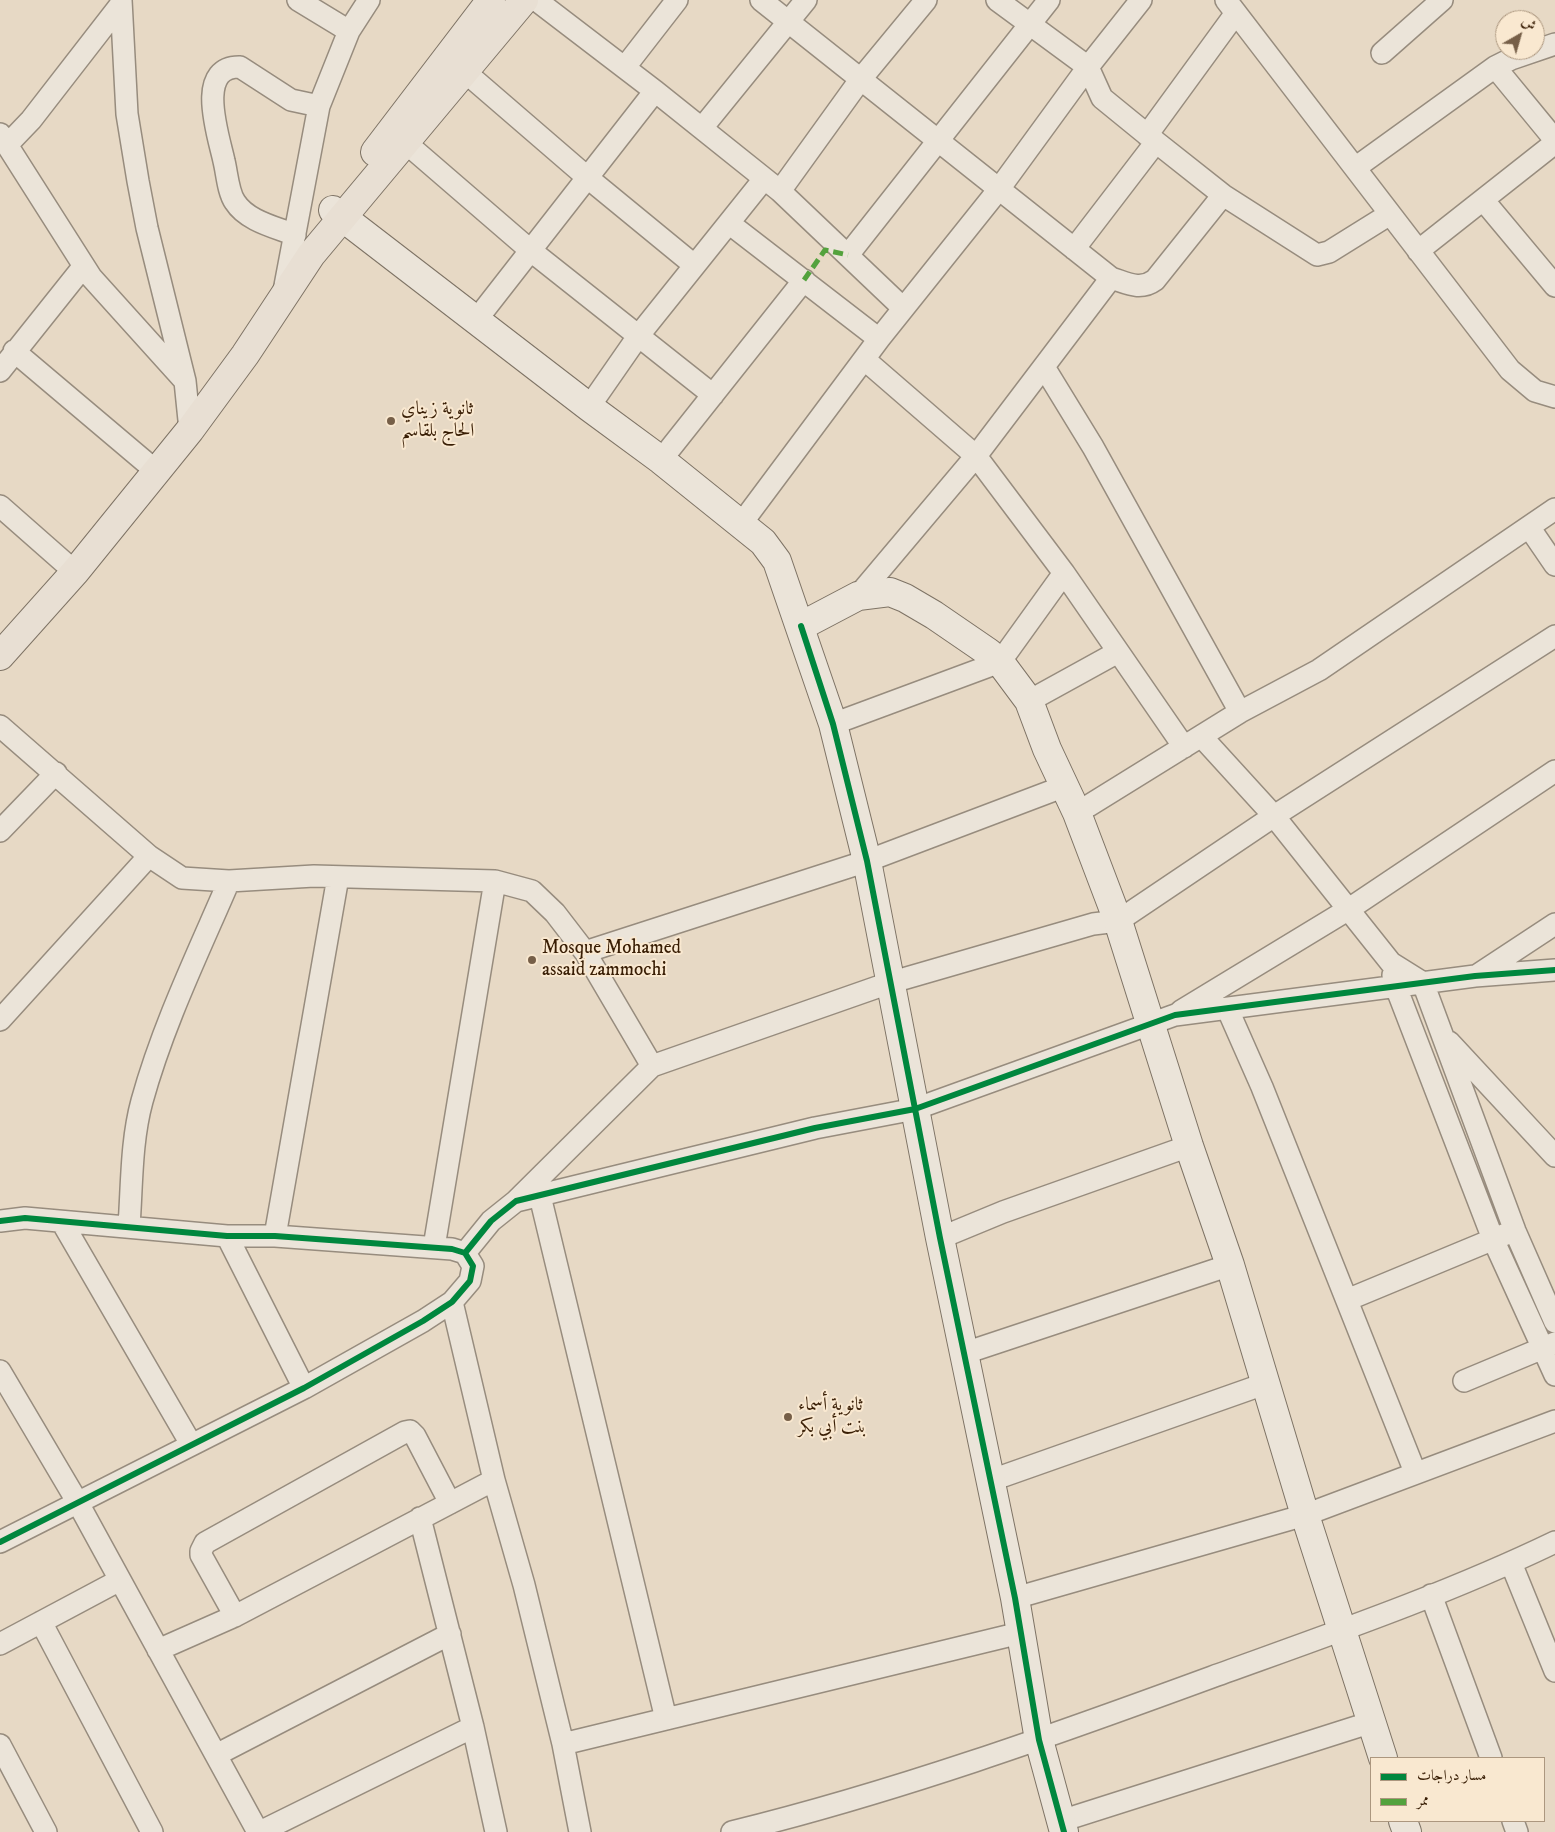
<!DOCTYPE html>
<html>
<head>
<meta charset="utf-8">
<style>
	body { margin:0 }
	#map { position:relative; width:1555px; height:1832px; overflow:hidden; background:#e7d9c5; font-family:"IM FELL DW Pica",Amiri,serif }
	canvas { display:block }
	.legend { position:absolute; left:1370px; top:1757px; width:175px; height:65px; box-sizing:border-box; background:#f9e8d0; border:1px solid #ac977f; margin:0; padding:6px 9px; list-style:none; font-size:15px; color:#391e05 }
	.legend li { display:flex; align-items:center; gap:10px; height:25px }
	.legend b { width:25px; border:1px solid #ac977f }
	.north { position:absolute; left:1495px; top:10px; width:50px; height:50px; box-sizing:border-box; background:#f9e8d0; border:1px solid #ac977f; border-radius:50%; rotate:38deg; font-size:14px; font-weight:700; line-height:20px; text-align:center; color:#391e05 }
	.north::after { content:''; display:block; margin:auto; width:18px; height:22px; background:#765f48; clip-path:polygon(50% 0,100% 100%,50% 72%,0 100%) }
</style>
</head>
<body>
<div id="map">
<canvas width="1555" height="1832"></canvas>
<ul class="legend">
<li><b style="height:6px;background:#00873e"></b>مسار دراجات</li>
<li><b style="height:6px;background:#53a23d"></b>ممر</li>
</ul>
<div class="north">ش</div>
</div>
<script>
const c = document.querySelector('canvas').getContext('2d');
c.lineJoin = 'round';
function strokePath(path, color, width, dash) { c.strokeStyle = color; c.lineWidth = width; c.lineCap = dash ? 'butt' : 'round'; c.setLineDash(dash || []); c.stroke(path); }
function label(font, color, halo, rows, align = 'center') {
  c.font = font + ' "IM FELL DW Pica",Amiri,serif'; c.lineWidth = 4; c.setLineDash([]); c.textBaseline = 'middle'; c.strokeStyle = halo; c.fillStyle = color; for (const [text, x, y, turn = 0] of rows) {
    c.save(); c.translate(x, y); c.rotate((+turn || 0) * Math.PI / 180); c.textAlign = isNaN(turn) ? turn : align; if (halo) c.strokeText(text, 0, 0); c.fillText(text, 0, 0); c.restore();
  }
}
const street = new Path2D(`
	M121,0L127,114L138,181L147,228L185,381L190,430
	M298,0L349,31
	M536,0L655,91L780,191L903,308
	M761,0L1111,278C1127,283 1140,291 1155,280L1223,195
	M997,0L1088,67L1102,98L1156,142L1223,195L1317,255L1329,252L1390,214
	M1226,0L1510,370L1535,391L1555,397
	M1382,53L1442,0
	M625,67L677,0
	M1495,67L1555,140
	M464,71L588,178L694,265
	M702,128L806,0
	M0,134L91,277L183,379
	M1147,135L1236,13
	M406,143L530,250L713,395
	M7,145L31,120L121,4
	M1355,168L1495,67L1511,59L1555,44
	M780,191L860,80L926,0
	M1484,201L1555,286
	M730,224L879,339
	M295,235C275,227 247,221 235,202C228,192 227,173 224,161C219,137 194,66 240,67L291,100L319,106
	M1074,249L1156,142
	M1418,251L1555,143
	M848,255L1049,0
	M284,291L319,106L349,31L369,0
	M477,319L655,91
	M14,351L156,471
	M1044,367L1093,447L1240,712
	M0,371L83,267
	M589,407L639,335L764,179
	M661,460L804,280
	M0,506L75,572
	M741,524L879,339L999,189L1088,67L1141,0
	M1529,527L1555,565
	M1064,573L1184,747
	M858,596L976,456L1111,278
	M1029,701L1118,652
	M833,724L1000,662L1064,573L976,456L864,359
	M0,726L149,856L182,878L229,881L314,876L495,881L532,891L555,913L585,952L652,1066L516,1201
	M1201,736L1274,816L1391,963L1423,983L1515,1231L1555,1322
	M1077,813L1240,712L1319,670L1555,509
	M0,831L56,773
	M585,952L867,861L1065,786
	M1393,975L1396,987L1493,1239L1555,1375
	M1476,976L1555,924
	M1228,1010L1262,1087L1415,1472
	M1181,1011L1349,909L1555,771
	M0,1020L149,856
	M1449,1042L1555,1156
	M652,1066L889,983L1093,924L1118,921L1274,816L1555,636
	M540,1196L666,1719
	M0,1221L25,1218L227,1236H275L452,1249L465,1253L473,1266L470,1281L452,1302L423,1321L304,1388L0,1542
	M62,1222L191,1444
	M129,1226C132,1185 131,1141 142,1101C163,1025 198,953 229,881
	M227,1236L304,1388
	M275,1236L338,877
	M940,1238L1003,1212L1189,1146
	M434,1247L495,881
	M465,1253L491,1221L516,1201L815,1128L915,1109L1175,1015L1475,976L1555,970
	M1347,1300L1506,1234
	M452,1302L494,1480L524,1585L563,1744L580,1832
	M965,1353L1230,1265
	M0,1371L78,1503L258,1832
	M1464,1381L1555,1343
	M992,1480L1267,1383
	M420,1518L473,1727L496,1832
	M1511,1563L1555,1671
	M1431,1595L1491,1758
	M1015,1598L1305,1515L1555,1421
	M235,1616L201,1555V1551L205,1543L405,1432L410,1431L415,1436L450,1503
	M41,1622L152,1832
	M0,1644L120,1580
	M158,1650L235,1616L494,1480
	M563,1744L1020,1633
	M0,1745L46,1832
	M216,1755L450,1634
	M1061,1821L1372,1722
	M1513,1821L1517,1832
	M260,1832L473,1727
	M732,1832C895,1792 1054,1735 1212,1677C1328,1635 1445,1595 1555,1542`);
const secondary = new Path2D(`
	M333,210L589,407L661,460L763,542L777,561L833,724L867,861L940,1238L1015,1598L1039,1740L1064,1832
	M801,626L858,596L890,592L905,598L934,615L988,652L1000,662L1029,701L1047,749L1077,813L1118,921L1189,1146L1230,1265L1305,1515L1383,1758
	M1403,1821L1407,1832`);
const primary = new Path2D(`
	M375,152L491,0
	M0,656L75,572L190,430L245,355L311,255L524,0`);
strokePath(street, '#978c7e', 24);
strokePath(secondary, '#7e7365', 30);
strokePath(primary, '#7e7365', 30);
strokePath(street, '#ebe4d9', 21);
strokePath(secondary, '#ebe4d9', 28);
strokePath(primary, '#e8dfd3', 28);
strokePath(new Path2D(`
	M804,280L825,250L848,255`), '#53a23d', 5, [10, 5]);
strokePath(new Path2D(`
	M801,626L833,724L867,861L940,1238L1015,1598L1039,1740L1064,1832
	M0,1221L25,1218L227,1236H275L452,1249L465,1253L473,1266L470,1281L452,1302L423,1321L304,1388L0,1542
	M465,1253L491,1221L516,1201L815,1128L915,1109L1175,1015L1475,976L1555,970`), '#00873e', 6);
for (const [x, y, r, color] of [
	[391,421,5,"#765f48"],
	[532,960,5,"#765f48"],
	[788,1417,5,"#765f48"]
]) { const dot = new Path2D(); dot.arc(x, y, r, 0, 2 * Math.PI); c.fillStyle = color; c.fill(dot); strokePath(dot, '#f9e8d0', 2); }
label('19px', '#391e05', '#f9e8d0', [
	["ثانوية زيناي",401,410],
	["الحاج بلقاسم",401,432],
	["Mosque Mohamed",542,949],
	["assaid zammochi",542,971],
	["ثانوية أسماء",798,1406],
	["بنت أبي بكر",798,1428]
], 'left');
</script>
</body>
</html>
